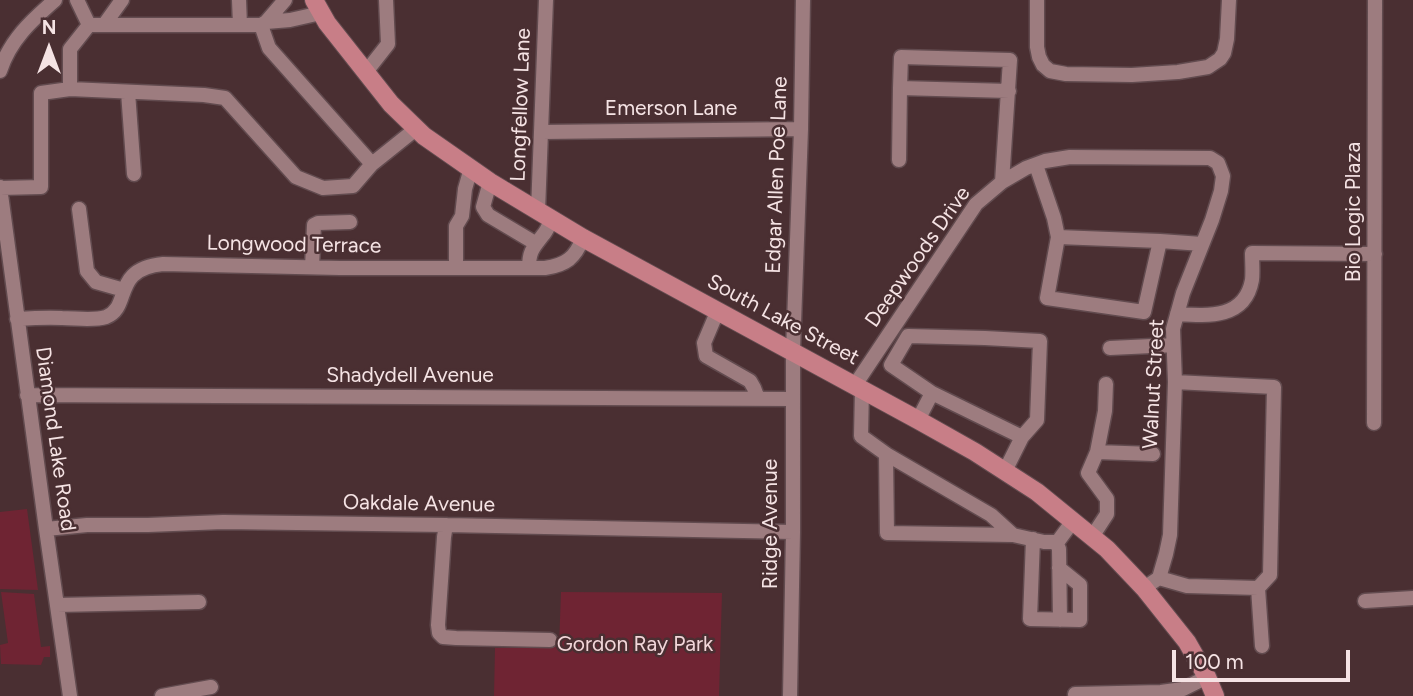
<!DOCTYPE html>
<html>
<head>
<meta charset="utf-8">
<style>
	body { margin:0 }
	#map { position:relative; width:1413px; height:696px; overflow:hidden; background:#4a2f32; font-family:Figtree,sans-serif }
	canvas { display:block }
	.north { position:absolute; left:14px; top:14px; width:70px; height:70px; -webkit-text-stroke:5px #4a2f32; paint-order:stroke; rotate:0deg; font-size:19px; font-weight:700; line-height:28px; text-align:center; color:#f5e3e4 }
	.north::after { content:''; display:block; margin:auto; width:24px; height:32px; background:#f5e3e4; clip-path:polygon(50% 0,100% 100%,50% 72%,0 100%) }
	.scale { position:absolute; left:1172px; top:650px; width:178px; height:32px; box-sizing:border-box; border:4px solid #f5e3e4; border-top:0; padding-left:9px; font-size:21px; line-height:24px; white-space:nowrap; color:#f5e3e4; -webkit-text-stroke:5px #4a2f32; paint-order:stroke }
</style>
</head>
<body>
<div id="map">
<canvas width="1413" height="696"></canvas>
<div class="north">N</div>
<div class="scale">100 m</div>
</div>
<script>
const c = document.querySelector('canvas').getContext('2d');
c.lineJoin = 'round';
function paint(path, color) { c.fillStyle = color; c.fill(path, 'evenodd'); }
function strokePath(path, color, width, dash) { c.strokeStyle = color; c.lineWidth = width; c.lineCap = dash ? 'butt' : 'round'; c.setLineDash(dash || []); c.stroke(path); }
function label(font, color, halo, rows, align = 'center') {
  c.font = font + ' Figtree,sans-serif'; c.lineWidth = 5; c.setLineDash([]); c.textBaseline = 'middle'; c.strokeStyle = halo; c.fillStyle = color; for (const [text, x, y, turn = 0] of rows) {
    c.save(); c.translate(x, y); c.rotate((+turn || 0) * Math.PI / 180); c.textAlign = isNaN(turn) ? turn : align; if (halo) c.strokeText(text, 0, 0); c.fillText(text, 0, 0); c.restore();
  }
}
paint(new Path2D(`
	M27,509L38,590L0,589V512Z
	M1,592L34,594L41,647L50,646V657H44L41,665L1,664L0,645L8,643Z
	M561,592L722,593L719,696H494L495,648L559,647Z`), '#6f2433');
const minor = new Path2D(`
	M239,0L240,25
	M285,0L266,22L290,20L321,13
	M1037,0V47L1039,57L1043,65L1050,71L1066,74L1132,75L1178,72L1208,67L1220,59L1224,53L1227,39L1229,0
	M89,25H261L266,22
	M104,25L122,0
	M261,25L269,48L372,164L417,128
	M0,71C10,40 31,21 55,0
	M366,72L388,44L386,0
	M70,89L204,95L225,98L296,177L323,188L353,186L372,164
	M128,92L134,174
	M542,132L801,129
	M899,160L900,88
	M1036,165L1054,218L1058,237L1047,298L1144,312L1160,241
	M490,182L483,207L488,215L535,243
	M1002,182L1010,60L901,57L900,88L1009,91
	M0,187L46,529L70,696
	M0,188L41,187V93L70,89V49L89,25L77,0
	M79,209L87,271L96,282L124,290
	M538,211L546,0
	M1058,237L1160,241L1202,244
	M312,267L314,225L318,223L350,222
	M456,268V226L462,216L465,189L471,168
	M529,268C529,251 533,248 543,235C547,231 549,224 552,219
	M718,310L704,343L706,356L750,381L754,388L758,399
	M1177,314C1208,316 1245,319 1252,280C1253,272 1252,262 1252,253L1375,254
	M17,319C32,318 47,317 62,318C76,318 93,321 106,317C132,307 111,269 163,264L340,268H545C566,265 575,258 583,238
	M1110,348L1173,345
	M855,385L976,204L1002,182L1026,168L1045,161L1070,157L1210,158L1218,163L1223,176L1221,191L1212,220L1183,293L1173,329L1175,382L1170,535L1166,554L1159,578L1144,588
	M862,389L861,436L886,454
	M932,393L891,365L908,336L985,338L1040,341L1037,420L1022,437
	M27,395L792,399
	M918,420L932,393L1022,437L1005,471
	M1374,423L1375,0
	M1097,452L1105,411L1106,384
	M446,525L444,537L438,625L439,633L443,637L456,638L550,640
	M46,529L87,525H148L223,522L446,525L793,532
	M1013,535L991,515L886,454L887,533L1013,535L1044,542H1056L1059,540L1073,521
	M1092,537L1107,514V499L1088,473L1097,452L1153,454
	M1033,539L1030,619L1080,620V585L1059,568
	M1056,542L1059,549L1060,620
	M1159,578L1187,586L1258,588L1270,575L1274,387L1175,382
	M1258,588L1262,646
	M1365,601L1413,598
	M57,605L199,602
	M1075,694L1161,692L1183,689L1207,677
	M162,696L211,687
	M790,696L793,532V351L801,129L803,0`);
const major = new Path2D(`
	M314,0L327,23L391,104L424,136L490,182L583,238L918,420L975,452L1037,492L1107,549L1144,588L1187,642L1207,677L1215,696`);
strokePath(minor, '#624b4f', 17);
strokePath(major, '#624b4f', 20);
strokePath(minor, '#9d7c7f', 14);
strokePath(major, '#c87e87', 18);
label('21px', '#f5e3e4', '#4a2f32', [
	["Longfellow Lane",521,105,-88],
	["Emerson Lane",671,109],
	["Edgar Allen Poe Lane",777,175,-88],
	["Bio Logic Plaza",1354,212,-90],
	["Longwood Terrace",294,245,1],
	["Deepwoods Drive",918,257,-55],
	["South Lake Street",783,320,28],
	["Shadydell Avenue",410,376],
	["Walnut Street",1154,384,-87],
	["Diamond Lake Road",55,439,82],
	["Oakdale Avenue",419,504,1],
	["Ridge Avenue",771,524,-90]
]);
label('21px', '#f2d6d9', '#4a2f32', [
	["Gordon Ray Park",635,645]
]);
</script>
</body>
</html>
